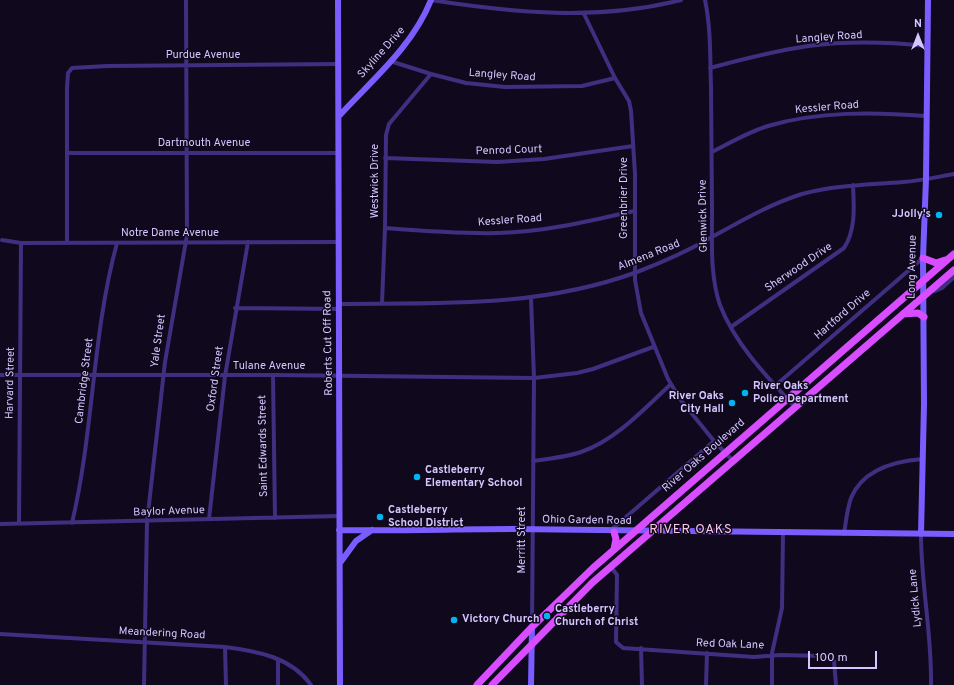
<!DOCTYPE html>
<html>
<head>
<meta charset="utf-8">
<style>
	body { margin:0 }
	#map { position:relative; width:954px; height:685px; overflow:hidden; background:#10091d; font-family:Overpass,sans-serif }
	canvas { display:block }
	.north { position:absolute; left:898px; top:16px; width:40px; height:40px; -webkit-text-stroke:3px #10091d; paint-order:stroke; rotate:0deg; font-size:11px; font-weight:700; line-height:16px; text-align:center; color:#d5c6ff }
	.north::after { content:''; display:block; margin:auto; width:14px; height:18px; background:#d5c6ff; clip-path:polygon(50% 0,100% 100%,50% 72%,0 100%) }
	.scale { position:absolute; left:808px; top:651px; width:69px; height:18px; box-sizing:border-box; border:2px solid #d5c6ff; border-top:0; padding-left:5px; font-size:12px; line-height:14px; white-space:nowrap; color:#d5c6ff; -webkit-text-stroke:3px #10091d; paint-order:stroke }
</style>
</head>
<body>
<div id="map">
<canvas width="954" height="685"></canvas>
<div class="north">N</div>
<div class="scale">100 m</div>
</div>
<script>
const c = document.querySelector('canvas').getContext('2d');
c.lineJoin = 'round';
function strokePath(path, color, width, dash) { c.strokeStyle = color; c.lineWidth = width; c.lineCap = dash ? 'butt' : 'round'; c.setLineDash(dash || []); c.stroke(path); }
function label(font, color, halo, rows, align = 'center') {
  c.font = font + ' Overpass,sans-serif'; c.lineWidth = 3; c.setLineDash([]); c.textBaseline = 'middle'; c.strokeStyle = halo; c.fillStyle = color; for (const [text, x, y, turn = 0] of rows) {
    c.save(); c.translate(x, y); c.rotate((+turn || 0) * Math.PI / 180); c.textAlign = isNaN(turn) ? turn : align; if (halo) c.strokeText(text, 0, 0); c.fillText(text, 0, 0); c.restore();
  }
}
strokePath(new Path2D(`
	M431,0C515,13 598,21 681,0
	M705,0C711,28 710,58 711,87C711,129 712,170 712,212C712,242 710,276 720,305C735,344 767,377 795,407
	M584,14L615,78L629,101L631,111L635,174V280L641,313L668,379L680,399L714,441L733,461
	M390,61L431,74L466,83L505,87L582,86L615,78
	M710,68C743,59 775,51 808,46C847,41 888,42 927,46
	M712,152C730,143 748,132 768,126C819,111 874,112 926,116
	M67,153H339
	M385,158L497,162L544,159L633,146
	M385,228C423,231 461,234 498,233C544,232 590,221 634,211
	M2,240L21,243L338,242
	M67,243V88L68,73L72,68L107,66L338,64
	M932,290L935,291L942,288L954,277
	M531,298L534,378L532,626
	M382,303L385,228L386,135L389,124L431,74
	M339,304C441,303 539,308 637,272C663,262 688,251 712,237C741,221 770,204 802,194C835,185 869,185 903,182C920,181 937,177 954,174
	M235,308L339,309
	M731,327L844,248C856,230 854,206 853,185
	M0,375H277L534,378L577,373L593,369L653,347
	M273,375L275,518
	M776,385L923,258
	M533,461C549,459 566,457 581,452C616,440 645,408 671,384
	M209,519L225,376L248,242
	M19,523L21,243
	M72,523C94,430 92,334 117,243
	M0,524L339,516
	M611,530L714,441
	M844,534C846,522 847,509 851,498C863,469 895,461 923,459
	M921,534C921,585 932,634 931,685
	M611,567L617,575L616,642L623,648L754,657L780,655L823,656L834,661L836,685
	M0,634L225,647C257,651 291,657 311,685
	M225,647L226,685
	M641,648L642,685
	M278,659V685
	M144,685L147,522L165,362L187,235L186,0
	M706,685L707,653
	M772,685V653L782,608L783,533`), '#3f2f81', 4);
strokePath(new Path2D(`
	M338,0L340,685
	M340,115C373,79 413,46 431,0
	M339,530C397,531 455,529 512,529C660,531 807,533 954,534
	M921,534L924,404L923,258L926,179L928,0
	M340,563L356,541L372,530
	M531,685L532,627`), '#795dff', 6);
strokePath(new Path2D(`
	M923,258L936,263L945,260
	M903,314L918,313L924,317
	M614,532L616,539L614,549
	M477,685L532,627L593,568L954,254
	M492,685L592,583L954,270`), '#d74dff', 7);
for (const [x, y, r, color] of [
	[939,215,4,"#00b5f1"],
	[745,393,4,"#00b5f1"],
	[732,403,4,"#00b5f1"],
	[417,477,4,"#00b5f1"],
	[380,517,4,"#00b5f1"],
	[547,616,4,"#00b5f1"],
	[454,620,4,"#00b5f1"]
]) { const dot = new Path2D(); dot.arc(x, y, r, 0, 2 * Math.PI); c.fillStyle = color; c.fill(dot); strokePath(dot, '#10091d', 1.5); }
label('11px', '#d5c6ff', '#10091d', [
	["Langley Road",829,38,-4],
	["Skyline Drive",382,53,-48],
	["Purdue Avenue",203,56],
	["Langley Road",502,76,4],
	["Kessler Road",827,108,-5],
	["Dartmouth Avenue",204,144],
	["Penrod Court",509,151,-2],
	["Westwick Drive",376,181,-90],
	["Greenbrier Drive",625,198,-90],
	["Glenwick Drive",704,216,-91],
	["Kessler Road",510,221,-4],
	["Notre Dame Avenue",170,234],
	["Almena Road",649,256,-22],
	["Long Avenue",913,267,-89],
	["Sherwood Drive",799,268,-34],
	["Hartford Drive",843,315,-41],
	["Yale Street",159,341,-82],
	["Roberts Cut Off Road",329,343,-91],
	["Tulane Avenue",269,367],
	["Oxford Street",216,379,-82],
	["Cambridge Street",85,381,-83],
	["Harvard Street",11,383,-89],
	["Saint Edwards Street",264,446,-91],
	["River Oaks Boulevard",704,456,-41],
	["Baylor Avenue",169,512,-2],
	["Ohio Garden Road",587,521,1],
	["Merritt Street",523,540,-90],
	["Lydick Lane",916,598,-95],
	["Meandering Road",162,634,3],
	["Red Oak Lane",730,645,2]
]);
label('bold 11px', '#d5c6ff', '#10091d', [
	["JJolly's",931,215,"right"],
	["River Oaks",753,387],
	["Police Department",753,400],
	["River Oaks",724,397,"right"],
	["City Hall",724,410,"right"],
	["Castleberry",425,471],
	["Elementary School",425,484],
	["Castleberry",388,511],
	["School District",388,524],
	["Castleberry",555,610],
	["Church of Christ",555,623],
	["Victory Church",462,620]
], 'left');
c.letterSpacing = '1px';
label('13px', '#ffc8e3', '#10091d', [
	["RIVER OAKS",691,530]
]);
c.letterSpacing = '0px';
</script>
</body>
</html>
